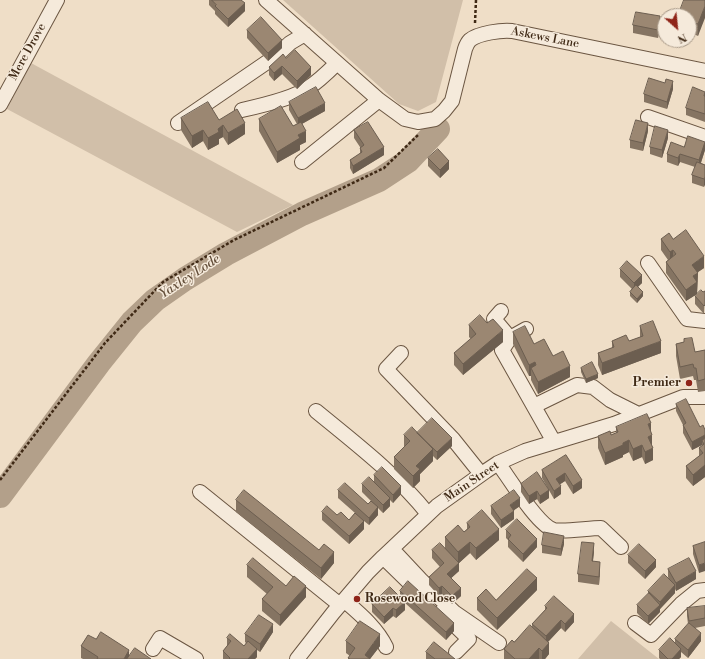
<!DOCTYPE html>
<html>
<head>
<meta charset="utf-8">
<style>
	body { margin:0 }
	#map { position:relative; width:705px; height:659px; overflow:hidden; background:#efdec7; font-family:"Libre Bodoni",serif }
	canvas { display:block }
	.north { position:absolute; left:657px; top:8px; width:40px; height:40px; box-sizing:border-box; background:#f5eadb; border:1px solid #ac9d8c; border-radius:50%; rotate:153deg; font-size:11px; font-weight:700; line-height:16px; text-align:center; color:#3f2915 }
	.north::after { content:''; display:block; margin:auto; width:14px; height:18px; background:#8f2418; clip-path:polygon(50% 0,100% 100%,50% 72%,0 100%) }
</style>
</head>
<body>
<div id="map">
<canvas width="705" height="659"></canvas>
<div class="north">N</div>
</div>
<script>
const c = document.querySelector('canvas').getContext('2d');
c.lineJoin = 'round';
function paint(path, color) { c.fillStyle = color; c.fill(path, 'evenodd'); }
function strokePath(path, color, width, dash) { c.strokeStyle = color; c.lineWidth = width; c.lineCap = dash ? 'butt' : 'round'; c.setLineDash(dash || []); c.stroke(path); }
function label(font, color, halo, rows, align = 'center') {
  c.font = font + ' "Libre Bodoni",serif'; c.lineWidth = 3; c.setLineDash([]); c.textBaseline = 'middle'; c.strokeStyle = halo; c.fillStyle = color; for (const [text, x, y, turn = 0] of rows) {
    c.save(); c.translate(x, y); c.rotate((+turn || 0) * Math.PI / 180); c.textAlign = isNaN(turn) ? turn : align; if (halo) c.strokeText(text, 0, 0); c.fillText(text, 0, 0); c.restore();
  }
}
paint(new Path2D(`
	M283,0H463L436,102L418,111L399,104Z
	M31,63L293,205L237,232L7,109Z
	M611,621L659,659H578Z`), '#d1bfa9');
strokePath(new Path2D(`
	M0,496L99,363L132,322L155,300L185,279L226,254L302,214L379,180L408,161L438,129`), '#b3a08a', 24);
const minor = new Path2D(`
	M266,0L379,100L405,119L418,122L435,119L444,111L452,101L465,49C466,46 468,42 470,40C479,33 501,30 512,31L705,71
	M0,105L57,0
	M242,110C260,106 294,98 308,88C319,81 328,72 337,63
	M648,117L705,137
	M178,123L276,56L290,43L305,34
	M302,162L379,100
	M648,263L687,319L705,321
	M501,311L494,319L510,338
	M526,329L510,338L502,350L554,442
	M401,353L386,369L453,439L481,474
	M534,406L577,385L593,387L610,400L638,414
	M316,411C355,443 397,475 428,514
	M498,463C509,478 538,526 554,530C564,532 589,528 601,528L621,547
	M200,492L340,605
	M392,549L421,580L454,612L499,643
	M383,557L424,597
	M344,600C360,614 377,628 386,647
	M441,612L469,639L456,652
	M635,623L651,635L681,604L697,591L705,590
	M153,649L160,638L196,659
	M297,659L333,613L368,572L383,557L437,506L486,471L498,463L525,451L614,424L683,397H705`);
strokePath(minor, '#6b5642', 16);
strokePath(new Path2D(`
	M475,23L476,0
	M0,480L105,343L163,282L234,240L384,168L418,135`), '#3f2915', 2.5, [3, 2]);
strokePath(minor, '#f5eadb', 14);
paint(new Path2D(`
	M209,0H241L245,11L228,27L215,14V11L209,5Z
	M705,0L698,36L689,32V16Z
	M660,24L658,38L633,33V25Z
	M247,30L282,48L268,61L247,38Z
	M286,58L311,75L297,89L282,74L274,81L269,75V67Z
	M665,83L673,89L667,109L644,102V94Z
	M705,92V122L686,115V108Z
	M289,102L325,111L302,124L306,142L300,145V150L277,163L259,131V119L293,126L297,124L289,110Z
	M181,118L219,120L245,134L228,145L223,137L219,139V144L208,150L203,141L192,148L181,130Z
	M354,130L384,155L353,174L350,168V160L360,154V147L354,138Z
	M648,131L643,151L630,148V140Z
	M668,138L662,158L650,154V147Z
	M705,142V150L701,163L705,165L704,187L692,183V175L695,167L680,162L678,166L667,162V154L684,147Z
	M428,158L449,169L440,178L428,166Z
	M661,239H673L704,268L698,272L697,294L686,301L666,273V262L668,260L661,250Z
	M620,269L642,283L637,287L643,296L637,303L630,296V292L632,289L620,277Z
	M705,291L704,314L695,304V296Z
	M487,323L503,342L463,375L454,365V353L471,339L469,337V325Z
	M640,326L661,353L602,375L598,365V353L612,348V341H629L640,337Z
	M513,332L534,344L553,356L570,377L538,394L531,380V376H529L513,344Z
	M684,339L695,352L705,350V391L698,392L696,380H694L693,376L680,379L676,356V344L684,342Z
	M581,368L598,378L586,383L581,372Z
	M676,404L700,427L705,430V477L693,486L686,478V466L699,456V448L702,446V445L692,450L683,433V425L676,411Z
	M616,427L651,432L653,460L645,464L642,457L633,461L629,452L623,455V457L605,465L598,448V436L611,435L616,433Z
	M417,433L452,446L437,460L433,456V461L420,474V481L413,488L394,469V457L404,447V435Z
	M566,455L582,488L573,494L565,481L560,484L561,494L554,499L542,478V470Z
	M374,475L401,494L393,503L390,500V506L383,513L378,508V515L369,525L364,521V529L349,544L322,520V512L337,515L349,520L355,513L338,498V490L368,504L371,501L362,492V484L374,482Z
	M521,484L549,490V498L540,504L537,499L529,504L521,492Z
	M236,500L334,563L321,579L236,512Z
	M491,506H520L514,510V519L501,528L491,514Z
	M467,523L499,540L476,560L470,553L459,563V571L451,578L461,596L452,604L442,594L439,596L429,585V577L440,567L432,558V550L445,548V537L464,532L467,529Z
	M506,530L537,547L523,562L508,547V540L506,538Z
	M705,542L699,573L693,554V546Z
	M564,544L561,556L542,553V545Z
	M594,551L593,561L600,570L599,585L578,582V574Z
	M628,555L656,567L645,579L628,563Z
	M247,565L306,597L280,626L262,611V599L267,594L247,577Z
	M668,569L696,579L676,591L675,589V593L660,609V612L648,624L637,613V605L648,594V591L670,581L668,577Z
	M537,590L497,630L477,610V598L496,600Z
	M400,591L454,631L446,640L405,603V610L396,618L393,616L384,624L372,612V604L400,597Z
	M545,606L574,622L565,632L561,628L548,642L549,654L545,659H504V649L514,642L532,628V624L545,610Z
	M705,607V626L695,628L701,641L688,658L681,652V657L679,659H660L659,658V650L675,643V639L688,624L687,616V608Z
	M273,632L260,652L257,650V657L255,659H223V651L227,646V638L244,646L246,643L245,642V634Z
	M96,639L129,655L151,659H83L81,658V646Z
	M346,641L380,646L370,659H348V658L350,656L346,653Z
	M426,652L455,659H426Z`), '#857462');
paint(new Path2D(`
	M245,3V11L228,27V19Z
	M705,6V18L698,36V24Z
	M660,16V24L658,38V30Z
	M282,40V48L268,61V53Z
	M282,66V74L274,81V73Z
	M311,67V75L297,89V81Z
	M673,81V89L667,109V102Z
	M325,103V111L298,126V118Z
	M245,123V134L228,145V133Z
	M648,123V131L643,151V143Z
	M223,125V137L219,139V144L208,150V138L218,129Z
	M203,130V141L192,148V136Z
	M668,130V138L662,158V150Z
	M306,131V142L300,145V150L277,163V152L298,135Z
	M705,142V150L699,168V160Z
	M384,147V155L353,174V166Z
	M680,154V162L678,166V158Z
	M449,161V169L440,178V170Z
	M705,177V185L704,187V179Z
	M673,250V262L670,263V252Z
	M704,256V268L692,276V265Z
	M698,273L697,294L686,301V290L693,276Z
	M642,275V283L634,291V283Z
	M643,292V296L637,303V299Z
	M503,330V342L463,375V364Z
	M661,341V353L602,375V363Z
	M535,362V374L531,368V376H529V365Z
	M570,366V377L538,394V382Z
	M598,374V378L586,383V379Z
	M651,423V434L648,424Z
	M652,435V446L648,437Z
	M705,435V443L702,441V445L692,450V442Z
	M452,438V446L437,460V452Z
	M629,440V452L623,455V457L605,465V453L623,443Z
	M642,445V457L633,461V449Z
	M653,448V460L645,464V452Z
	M433,449V461L420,474V481L413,488V476L416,466Z
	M705,465V477L693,486V475Z
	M565,473V481L556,487V479Z
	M582,480V488L573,494V486Z
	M401,486V494L393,503V495Z
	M561,486V494L554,499V491Z
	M549,490V498L540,504V496Z
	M537,491V499L529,504V496Z
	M390,498V506L383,513V505Z
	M520,498V506L510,513V505Z
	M378,507V515L369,525V518Z
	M514,511V519L501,528V520Z
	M364,521V529L349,544V536Z
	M499,529V540L476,560V548Z
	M564,536V544L561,556V549Z
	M537,539V547L523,562V554Z
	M470,542V553L458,564V552Z
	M594,543V551L592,569V561Z
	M334,552V563L321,579V568Z
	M656,560V567L645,579V571Z
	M600,562V570L599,585V577Z
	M459,563V571L447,582V574Z
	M705,563V571L699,573V565Z
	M696,571V579L676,591V583Z
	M537,578V590L497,630V618Z
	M675,585V593L660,609V612L648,624V616L660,605V602Z
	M306,586V597L280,626V615Z
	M442,586V594L439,596V588Z
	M461,588V596L452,604V596Z
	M405,602V610L396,618V610Z
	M393,608V616L384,624V617Z
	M574,614V622L565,632V624Z
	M561,620V628L546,644V636Z
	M454,623V631L446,640V632Z
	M273,624V632L260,652V644Z
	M701,633V641L688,658V650Z
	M380,634V646L370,659L365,655Z
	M549,643V654L545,659H542V651Z
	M539,648V659H529Z
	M257,649V657L255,659H248Z
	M681,649V657L679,659H672Z
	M129,650V659H124Z`), '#6c5e50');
const building = new Path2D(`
	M212,0H241L245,3L228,19L215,6L216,5Z
	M684,0H705V6L698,24L689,21V16H678Z
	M636,12L660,16L658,30L633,25Z
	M261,17L282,40L268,53L247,30Z
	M295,50L311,67L297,81L282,66L274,73L269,67L283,54L286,58Z
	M649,78L665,83L666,79L673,81L667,102L644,94Z
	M316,87L325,103L298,118L289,102Z
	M693,87L705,92L704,96H705V114L686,108Z
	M208,102L219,120L237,109L245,123L228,133L223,125L218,129L219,132L208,138L203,130L192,136L181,118Z
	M281,106L293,126L301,122L306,131L298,135L300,138L277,152L259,119Z
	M636,120L648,123L643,143L630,140Z
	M368,122L384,147L353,166L350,160L362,152L360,148L364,145L354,130Z
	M655,126L668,130L662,150L650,147Z
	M688,136L705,142L699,160L680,154L678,158L667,154L671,142L684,147Z
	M438,149L449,161L440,170L428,158Z
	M697,162L705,165V177L704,179L692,175Z
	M686,230L704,256L692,265L698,273L693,276L697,282L686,290L666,262L676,254L673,250L670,252L661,239L669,233L673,239Z
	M627,261L642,275L634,283L620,269Z
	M636,285L643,292L637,299L630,292Z
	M701,290L703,292L705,291V305L704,306L695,296Z
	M480,315L487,323L493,319L503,330L463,364L454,353L476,334L469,325Z
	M653,321L661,341L602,363L598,353L614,347L612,341L626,335L629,341L643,336L640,326Z
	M525,326L534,344L544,339L553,356L563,351L570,366L538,382L531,368L536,365L535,362L529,365L513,332Z
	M692,338L695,352L705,350V379L698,381L696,368H694L693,364L680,367L676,344L684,342V339Z
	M592,362L598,374L586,379L581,368Z
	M686,399L700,427L703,425L705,430V435L692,442L683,425L686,423L676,404Z
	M647,414L651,423L648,424L652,435L648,437L653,448L645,452L642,445L633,449L629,440L623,443V445L605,453L598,436L610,431L611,435L618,432L616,427Z
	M432,418L452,438L437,452L417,433Z
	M412,427L433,449L416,466L420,469L413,476L394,457L410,441L404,435Z
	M705,438V465L693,475L686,466L703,453L699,448L704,444L702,441Z
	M566,455L582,480L573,486L565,473L556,479L561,486L554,491L542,470Z
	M382,467L401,486L393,495L374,475Z
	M537,472L549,490L540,496L537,491L529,496L521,484Z
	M369,477L390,498L383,505L362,484Z
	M345,483L368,504L371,501L378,507L369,518L338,490Z
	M244,490L319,550L324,544L334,552L321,568L236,500Z
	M514,490L520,498L510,505L514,511L501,520L491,506Z
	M327,506L337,515L341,512L349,520L355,513L364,521L349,536L322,512Z
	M482,510L499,529L476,548L470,542L458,552L445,537L458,525L464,532L470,527L467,523Z
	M517,519L537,539L523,554L508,539L511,535L506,530Z
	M544,532L564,536L561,549L542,545Z
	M582,542L594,543L592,561L600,562L599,577L578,574Z
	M705,542V563L699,565L693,546Z
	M440,543L459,563L447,574L461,588L452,596L442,586L439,588L429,577L444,563L432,550Z
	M639,544L656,560L645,571L628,555Z
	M253,558L286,586L294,576L306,586L280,615L262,599L273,587L247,565Z
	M689,558L696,571L676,583L668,569Z
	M527,569L537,578L497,618L477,598L486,589L496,600Z
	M664,574L675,585L660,602L648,591Z
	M408,581L454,623L446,632L400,591Z
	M390,587L405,602L396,610L393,608L384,617L372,604Z
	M649,593L660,605L648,616L637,605Z
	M554,596L574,614L565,624L561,620L546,636L532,624L547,608L545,606Z
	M705,606V618L689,621L687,608Z
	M259,615L273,624L260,644L245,634Z
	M360,621L380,634L365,655L370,659H350L348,658L355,648L346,641Z
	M689,623L701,633L688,650L675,639Z
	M530,625L549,643L542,651L539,648L529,659H515L504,649L512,640L514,642Z
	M101,632L129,650L124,659H97L98,657L81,646L88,635L96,639Z
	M230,634L244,646L248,641L257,649L248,659H229L230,658L223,651L231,641L227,638Z
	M670,638L681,649L672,659H668L659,650Z
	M434,642L455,659H435L426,652Z
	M135,648L151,659H127Z`);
paint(building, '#9b8772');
strokePath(building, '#6c5e50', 1);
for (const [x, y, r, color] of [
	[689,383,4,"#8f2418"],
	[357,599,4,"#8f2418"]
]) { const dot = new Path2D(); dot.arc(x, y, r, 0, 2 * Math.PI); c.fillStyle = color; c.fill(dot); strokePath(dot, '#f5eadb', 1.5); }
label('12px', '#3f2915', '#f5eadb', [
	["Askews Lane",545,38,11],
	["Mere Drove",28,52,-61],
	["Main Street",472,482,-34]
]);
label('bold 12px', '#3f2915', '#f5eadb', [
	["Premier",681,383],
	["Rosewood Close",365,599,"left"]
], 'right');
label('italic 13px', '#624d38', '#f5eadb', [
	["Yaxley Lode",190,277,-33]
]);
</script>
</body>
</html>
